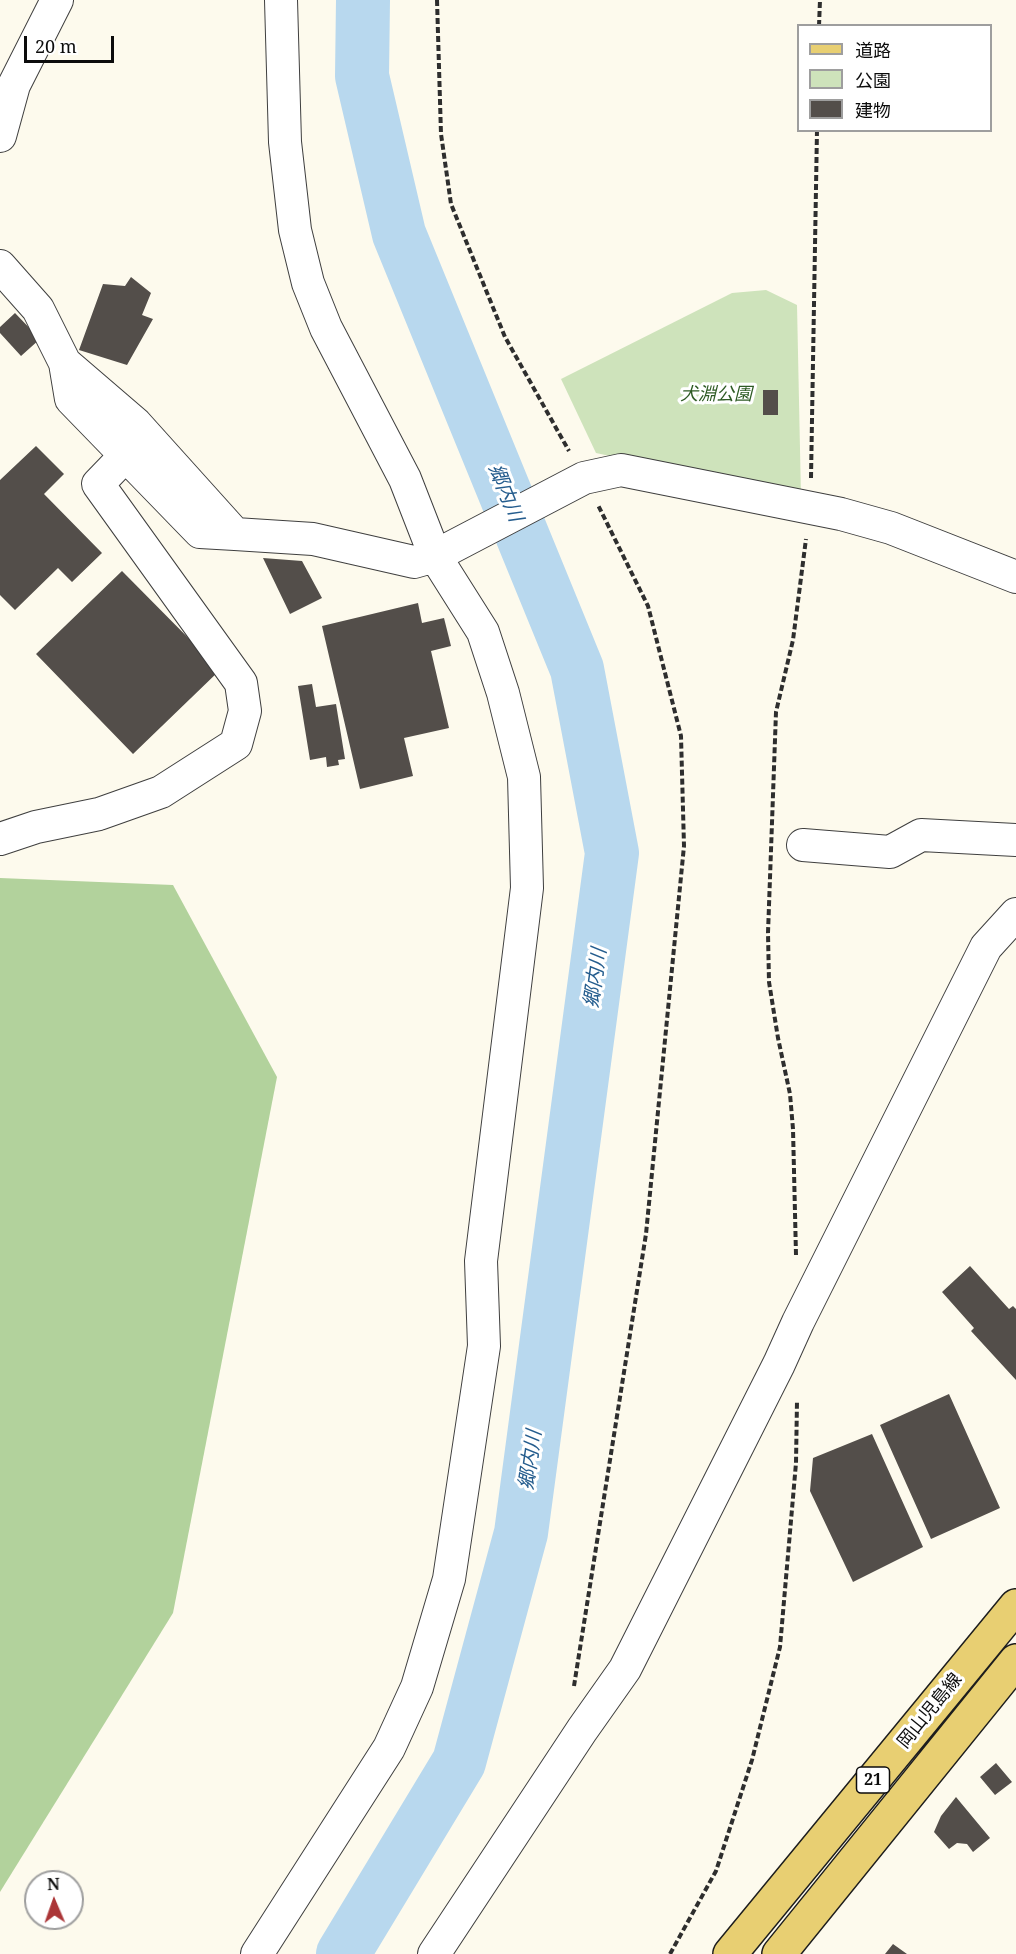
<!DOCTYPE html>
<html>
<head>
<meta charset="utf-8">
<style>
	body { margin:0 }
	#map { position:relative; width:1016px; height:1954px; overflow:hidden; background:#fdfaed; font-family:"Noto Serif","Noto Sans JP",serif }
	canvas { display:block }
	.legend { position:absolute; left:797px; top:24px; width:195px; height:108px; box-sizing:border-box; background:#fff; border:2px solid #9e9e9e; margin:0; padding:8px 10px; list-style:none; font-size:18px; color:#0c0c0c }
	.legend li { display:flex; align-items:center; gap:12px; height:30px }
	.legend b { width:30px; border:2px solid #9e9e9e }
	.north { position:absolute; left:24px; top:1870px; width:60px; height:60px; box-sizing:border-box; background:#fff; border:2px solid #9e9e9e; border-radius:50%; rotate:358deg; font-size:16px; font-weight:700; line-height:24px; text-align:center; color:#0c0c0c }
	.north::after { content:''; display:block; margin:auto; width:21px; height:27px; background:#ab3537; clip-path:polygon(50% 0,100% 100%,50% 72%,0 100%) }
	.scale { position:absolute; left:24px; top:36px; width:90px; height:27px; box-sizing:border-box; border:3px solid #0c0c0c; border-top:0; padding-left:8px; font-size:18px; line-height:21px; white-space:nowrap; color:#0c0c0c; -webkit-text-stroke:4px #fff; paint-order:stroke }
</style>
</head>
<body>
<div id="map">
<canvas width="1016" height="1954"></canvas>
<ul class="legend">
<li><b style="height:8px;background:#e8cf72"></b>道路</li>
<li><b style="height:16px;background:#cee3bb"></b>公園</li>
<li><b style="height:16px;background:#534e4a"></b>建物</li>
</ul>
<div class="north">N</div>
<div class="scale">20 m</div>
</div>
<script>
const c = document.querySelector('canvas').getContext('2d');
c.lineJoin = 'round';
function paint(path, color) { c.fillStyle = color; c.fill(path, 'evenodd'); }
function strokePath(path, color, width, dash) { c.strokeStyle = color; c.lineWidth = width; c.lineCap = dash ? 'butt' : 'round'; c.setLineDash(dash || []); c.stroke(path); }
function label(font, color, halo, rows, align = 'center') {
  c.font = font + ' "Noto Serif","Noto Sans JP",serif'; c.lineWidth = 6; c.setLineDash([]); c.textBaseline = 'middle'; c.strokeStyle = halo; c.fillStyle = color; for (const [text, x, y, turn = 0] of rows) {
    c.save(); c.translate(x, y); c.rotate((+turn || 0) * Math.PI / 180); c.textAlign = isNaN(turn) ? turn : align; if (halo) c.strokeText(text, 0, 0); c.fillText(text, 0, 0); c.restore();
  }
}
paint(new Path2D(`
	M766,290L797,305L801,497L596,453L561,379L732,293Z`), '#cee3bb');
paint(new Path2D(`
	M0,878L173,885L277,1077L173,1613L0,1892Z`), '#b2d29c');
strokePath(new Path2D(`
	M343,1954L459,1762L521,1533L612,853L577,669L399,234L362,76L363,0`), '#b8d8ee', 54);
paint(new Path2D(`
	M131,277L151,293L142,315L153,319L127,365L79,350L103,284L125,286Z
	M15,313L40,339L21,356L0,333V327Z
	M763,390H778V415H763Z
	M36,446L64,474L44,494L102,553L72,582L58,568L15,610L0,595V480Z
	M263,558L302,561L322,598L290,614Z
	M122,571L220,670L133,754L36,654Z
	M418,603L422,623L444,618L451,646L431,651L449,728L404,738L413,776L360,789L322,626Z
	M312,684L316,707L336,704L345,759L338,760L339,765L327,767L326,757L310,760L298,686Z
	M970,1266L1009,1309L1013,1306L1016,1309V1380L971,1331L974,1328L942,1292Z
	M949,1394L1000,1508L931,1539L880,1425Z
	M872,1434L923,1547L853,1582L810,1491L813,1458Z
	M996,1763L1012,1782L995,1795L980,1777Z
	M956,1797L990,1838L973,1852L967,1844L957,1843L949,1849L934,1832L941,1816Z
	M893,1944L907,1954H885Z`), '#534e4a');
const street = new Path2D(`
	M0,136L14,85L57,0
	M0,266L38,309L65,363L136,424L235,534L313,539L414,562L435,556L584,478L621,470L841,514L891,528L1016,577
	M65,363L71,399L200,532L235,534
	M0,839L36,827L99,814L161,792L236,744L245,711L241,683L98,484L126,455
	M803,845L890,852L921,835L1016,840
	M257,1954L389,1748L417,1687L449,1579L484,1346L481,1261L527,888L524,777L503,693L483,632L435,556L405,479L326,328L308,283L295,230L285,142L281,0
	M434,1954L582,1730L625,1669L779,1364L798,1322L986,947L1016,914`);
const primary = new Path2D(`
	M730,1954L1016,1606
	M779,1954L1016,1661`);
strokePath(street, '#3f3f3f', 34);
strokePath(primary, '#1d1d1d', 36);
strokePath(new Path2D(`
	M437,0L441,134L451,204L505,337L569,451
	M819,26L820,0
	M811,478L817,130
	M796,1255L793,1129L790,1094L778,1038L769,982L768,933L776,712L793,640L806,539
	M574,1686L646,1234L684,846L681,736L648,606L598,505
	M670,1954L716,1871L752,1760L780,1647L796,1463L797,1401`), '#2e2e2e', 4, [6, 3]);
strokePath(street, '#fff', 32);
strokePath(primary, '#e8cf72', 33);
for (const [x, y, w] of [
	[873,1780,33]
]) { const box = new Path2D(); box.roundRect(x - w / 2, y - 13, w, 26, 4.5); c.fillStyle = '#fff'; c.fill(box); strokePath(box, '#0c0c0c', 1.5); }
label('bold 16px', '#0c0c0c', null, [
	["21",873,1780]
]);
label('italic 18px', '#2e5b24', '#fff', [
	["犬淵公園",716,395]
]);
label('18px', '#0c0c0c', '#fff', [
	["岡山児島線",930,1711,-51]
]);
label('italic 20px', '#255d8e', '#fff', [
	["郷内川",505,493,68],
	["郷内川",596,978,-82],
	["郷内川",531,1460,-82]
]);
</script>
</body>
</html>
